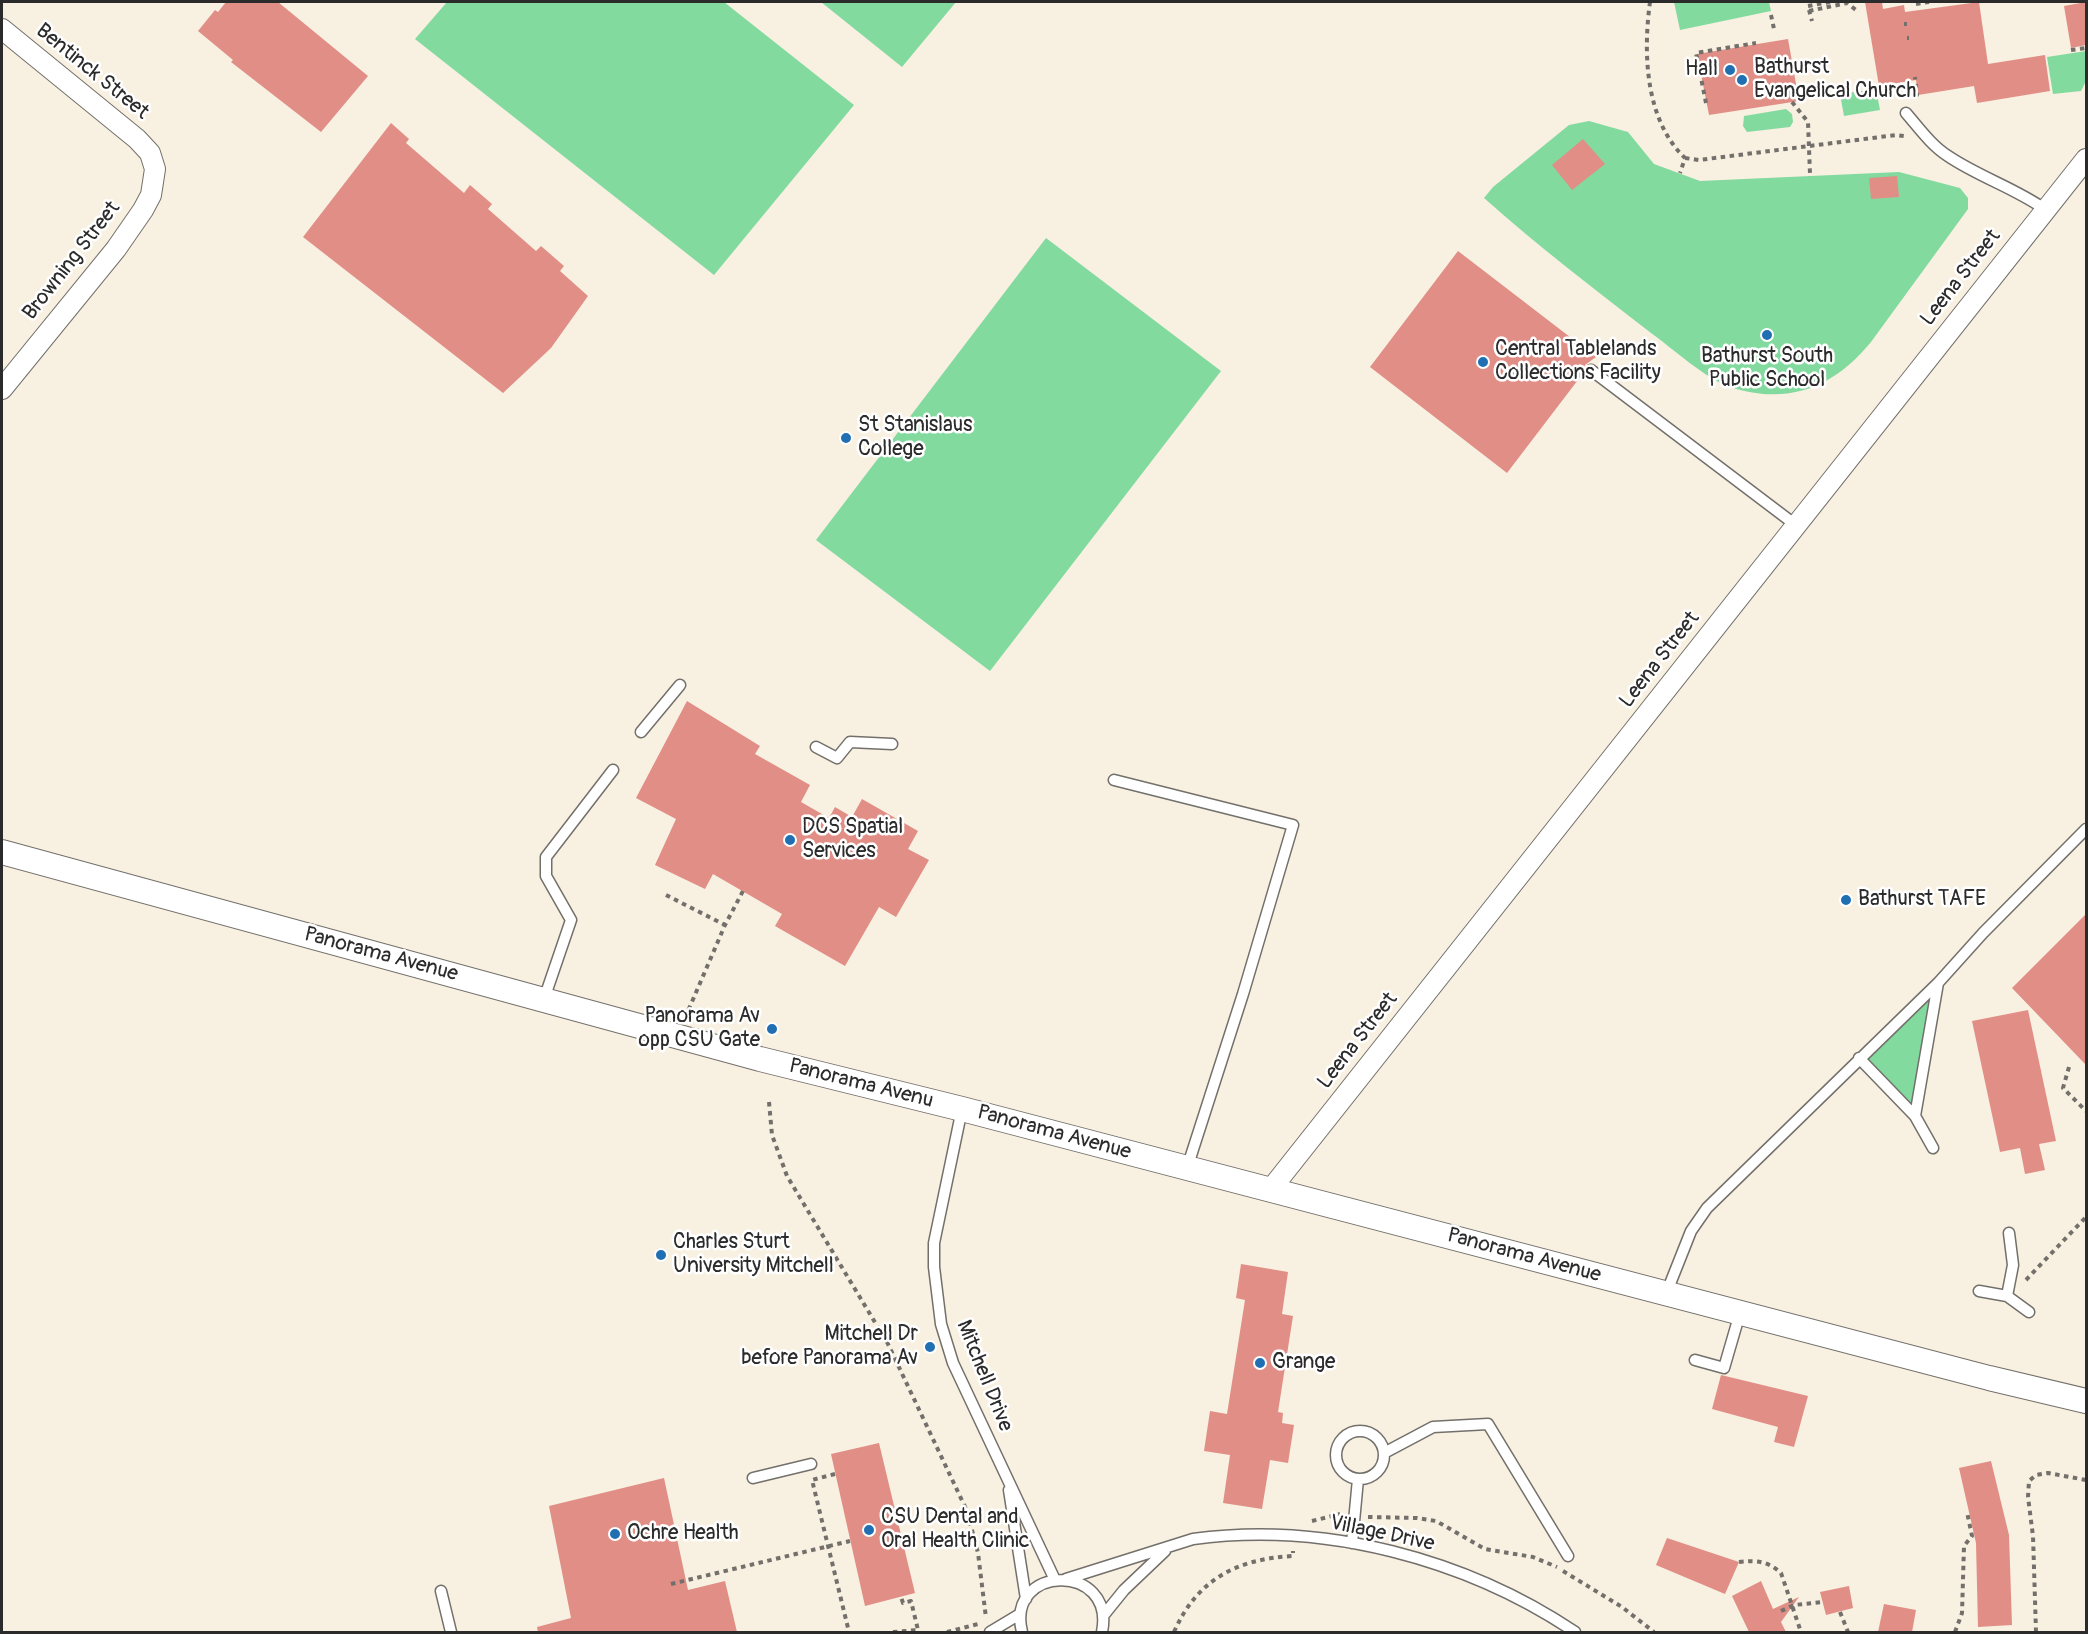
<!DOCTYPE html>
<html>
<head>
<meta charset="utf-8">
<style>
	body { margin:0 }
	#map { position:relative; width:2088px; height:1634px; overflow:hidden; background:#f8f0e1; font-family:Pangolin,sans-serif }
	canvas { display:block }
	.frame { position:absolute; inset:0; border:3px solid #2b2b2b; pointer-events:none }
</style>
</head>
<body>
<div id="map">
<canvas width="2088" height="1634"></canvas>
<div class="frame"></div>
</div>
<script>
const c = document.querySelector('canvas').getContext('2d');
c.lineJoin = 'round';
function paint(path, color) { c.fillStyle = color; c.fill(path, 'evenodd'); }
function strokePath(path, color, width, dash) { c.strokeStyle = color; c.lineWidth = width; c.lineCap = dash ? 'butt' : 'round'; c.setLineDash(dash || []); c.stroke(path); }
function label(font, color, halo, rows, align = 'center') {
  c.font = font + ' Pangolin,sans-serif'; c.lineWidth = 5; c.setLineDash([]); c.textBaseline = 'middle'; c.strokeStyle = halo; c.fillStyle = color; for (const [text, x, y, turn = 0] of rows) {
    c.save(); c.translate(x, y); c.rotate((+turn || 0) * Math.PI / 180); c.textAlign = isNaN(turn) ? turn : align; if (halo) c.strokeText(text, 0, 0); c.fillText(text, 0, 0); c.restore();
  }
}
paint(new Path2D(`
	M447,2H724L854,105L714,275L415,39Z
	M821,2H956L902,67Z
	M1674,2H1769L1771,11L1680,30Z
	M2086,51V81L2081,91L2053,94L2047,57Z
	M1876,89L1880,110L1844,116L1840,94Z
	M1786,109L1792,114L1793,122L1790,127L1747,132L1743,126L1744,116Z
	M1589,121L1628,132L1654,164L1700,181L1899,172L1960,188L1968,198V209L1871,342C1834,387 1789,406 1730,387C1706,379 1672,348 1651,333C1594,289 1538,246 1484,198L1493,187L1569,125Z
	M1046,238L1221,371L990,671L816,540Z
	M1938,983L1915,1116L1859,1058Z`), '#82da9f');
paint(new Path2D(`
	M226,2H278L368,76L321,132L231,62L233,60L198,31L215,10L218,12Z
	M1865,2H1882L1883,9L1904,5L1905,12L1979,2L1988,64L2045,55L2050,91L1977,103L1974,86L1918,95L1916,80L1879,86Z
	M2086,2V45L2071,48L2064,6Z
	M1788,39L1799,101L1709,115L1697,54Z
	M391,123L409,139L406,143L464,193L470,185L492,204L488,209L536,251L541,246L564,266L560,271L588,296L551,348L503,393L303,237Z
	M1583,139L1605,164L1572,190L1552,165Z
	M1897,176L1899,197L1871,199L1869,178Z
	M1458,251L1596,357L1585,365L1584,372L1507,473L1370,367Z
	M687,701L760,746L755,754L810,785L801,802L829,818L835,807L852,817L862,799L918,831L908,849L929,860L896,917L879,907L845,966L775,926L782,914L713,874L705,889L655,865L676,819L636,798Z
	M2086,914V1065L2012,988Z
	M2028,1010L2056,1141L2039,1144L2045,1170L2025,1174L2020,1148L2000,1152L1972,1021Z
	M1241,1264L1288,1272L1282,1314L1293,1316L1278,1412L1283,1413L1282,1423L1294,1425L1288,1463L1270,1460L1262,1509L1223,1503L1230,1455L1204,1451L1210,1411L1227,1414L1245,1300L1236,1298Z
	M1721,1375L1808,1396L1794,1447L1774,1442L1778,1427L1712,1409Z
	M879,1443L915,1593L865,1606L831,1454Z
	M1991,1461L2009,1535L2012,1625L1978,1627L1976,1543L1959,1468Z
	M664,1478L688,1590L725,1581L737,1632H538L537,1627L571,1618L549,1506Z
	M1667,1538L1739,1562L1725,1594L1656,1565Z
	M1761,1581L1773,1609L1799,1597L1781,1622L1786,1632H1749L1732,1596Z
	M1849,1586L1853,1608L1826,1615L1820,1592Z
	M1884,1604L1916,1610L1912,1632H1878Z`), '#e18e86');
const service = new Path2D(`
	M1906,113C1919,128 1931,145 1948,156C1979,177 2015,188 2046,210
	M1591,370L1797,526
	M641,732L680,685
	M816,747L837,758L850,742L892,744
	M1114,780L1293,825L1243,994L1187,1168
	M544,999L571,920L546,876V857L613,770
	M1859,1058L1915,1116L1933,1148
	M962,1109L934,1243V1267L941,1324L953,1363L1055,1580
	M1915,1116L1938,983
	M1979,1291L2007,1296L2029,1312
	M1666,1294L1691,1231L1707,1208L1938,983L1983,933L2086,829
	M2007,1296L2013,1265L2009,1233
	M1695,1360L1724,1368L1740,1313
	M1336 1455a24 24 0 1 1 48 0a24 24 0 1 1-48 0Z
	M1384,1453L1433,1427L1488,1424L1568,1556
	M753,1478L811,1464
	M1009,1490L1026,1599
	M1352,1543L1358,1479
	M1066,1579L1193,1539C1324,1521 1466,1559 1575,1632
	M441,1591L451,1632
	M1103,1616L1124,1590L1165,1551
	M990,1632L1020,1614
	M1022,1632C1005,1564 1116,1562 1102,1632`);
const minor = new Path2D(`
	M2,29L137,139L150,153L155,169L151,195L143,210L116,249L2,389
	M1271,1189L2086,159`);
const tertiary = new Path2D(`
	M2,852L760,1059L962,1109L1989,1378L2086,1401`);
strokePath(service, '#73706b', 13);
strokePath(minor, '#73706b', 22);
strokePath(tertiary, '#73706b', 26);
strokePath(new Path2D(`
	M1650,2C1643,53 1645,120 1685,158L1680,173
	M1916,4L1929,2
	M1808,6L1830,2
	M1809,10L1812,21
	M1809,11L1847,3L1856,10
	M1771,15L1774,29
	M1904,24H1907
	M1907,38H1909
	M2071,50L2086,48
	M1909,81L1912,96L1917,95L1915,77
	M1792,102L1808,122L1810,174
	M1706,103L1696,53L1756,43
	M1685,158L1699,160L1896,135L1904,136
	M666,895L725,925
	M685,1018L725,925L743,891
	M2069,1067L2063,1088L2086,1111
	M769,1102L772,1135L787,1176L888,1344L967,1511L978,1553L986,1618
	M2026,1280L2086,1217
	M835,1474L812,1480L849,1632
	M1368,1517L1417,1518L1436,1521L1485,1549L1533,1557L1557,1567
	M1312,1521L1340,1514
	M1739,1562C1756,1560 1768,1561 1781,1573L1801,1632
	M1563,1571L1622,1607L1654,1632
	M671,1584L850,1541
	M1781,1611L1794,1605L1823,1602
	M1840,1612L1848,1632
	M893,1632L918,1630L911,1601L903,1603L901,1597
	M947,1632L978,1624
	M1174,1632C1197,1580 1236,1559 1293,1556V1551
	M1955,1632L1962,1613L1964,1546L1972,1536L1967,1512
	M2036,1632L2033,1536L2028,1497L2029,1481L2036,1475L2048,1473L2086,1480`), '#73706b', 4, [4.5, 4.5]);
strokePath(service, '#fff', 10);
strokePath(minor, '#fff', 20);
strokePath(tertiary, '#fff', 24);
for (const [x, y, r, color] of [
	[1730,70,6,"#1f6fb2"],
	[1742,80,6,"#1f6fb2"],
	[1767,335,6,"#1f6fb2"],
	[1483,362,6,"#1f6fb2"],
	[846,438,6,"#1f6fb2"],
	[790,840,6,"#1f6fb2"],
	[1846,900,6,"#1f6fb2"],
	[772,1029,6,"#1f6fb2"],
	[661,1255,6,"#1f6fb2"],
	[930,1347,6,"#1f6fb2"],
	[1260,1363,6,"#1f6fb2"],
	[869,1530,6,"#1f6fb2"],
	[615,1534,6,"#1f6fb2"]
]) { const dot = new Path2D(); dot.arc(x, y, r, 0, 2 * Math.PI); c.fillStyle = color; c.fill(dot); strokePath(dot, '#fff', 2); }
label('21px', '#2b2b2b', '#fff', [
	["Bathurst",1754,68],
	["Evangelical Church",1754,92],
	["Hall",1718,70,"right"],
	["Central Tablelands",1495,350],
	["Collections Facility",1495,374],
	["Bathurst South",1767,357,"center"],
	["Public School",1767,381,"center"],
	["St Stanislaus",858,426],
	["College",858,450],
	["DCS Spatial",802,828],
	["Services",802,852],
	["Bathurst TAFE",1858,900],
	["Panorama Av",760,1017,"right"],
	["opp CSU Gate",760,1041,"right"],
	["Charles Sturt",673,1243],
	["University Mitchell",673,1267],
	["Mitchell Dr",918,1335,"right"],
	["before Panorama Av",918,1359,"right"],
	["Grange",1272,1363],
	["CSU Dental and",881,1518],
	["Oral Health Clinic",881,1542],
	["Ochre Health",627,1534]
], 'left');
label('21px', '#2b2b2b', '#fff', [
	["Bentinck Street",92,72,39],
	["Browning Street",72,261,-52],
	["Leena Street",1961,278,-52],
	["Leena Street",1660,660,-52],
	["Panorama Avenue",381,955,15],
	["Leena Street",1358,1041,-52],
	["Panorama Avenu",861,1084,14],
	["Panorama Avenue",1054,1133,15],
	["Panorama Avenue",1524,1256,15],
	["Mitchell Drive",984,1376,68],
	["Village Drive",1382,1534,12]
]);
</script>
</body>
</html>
